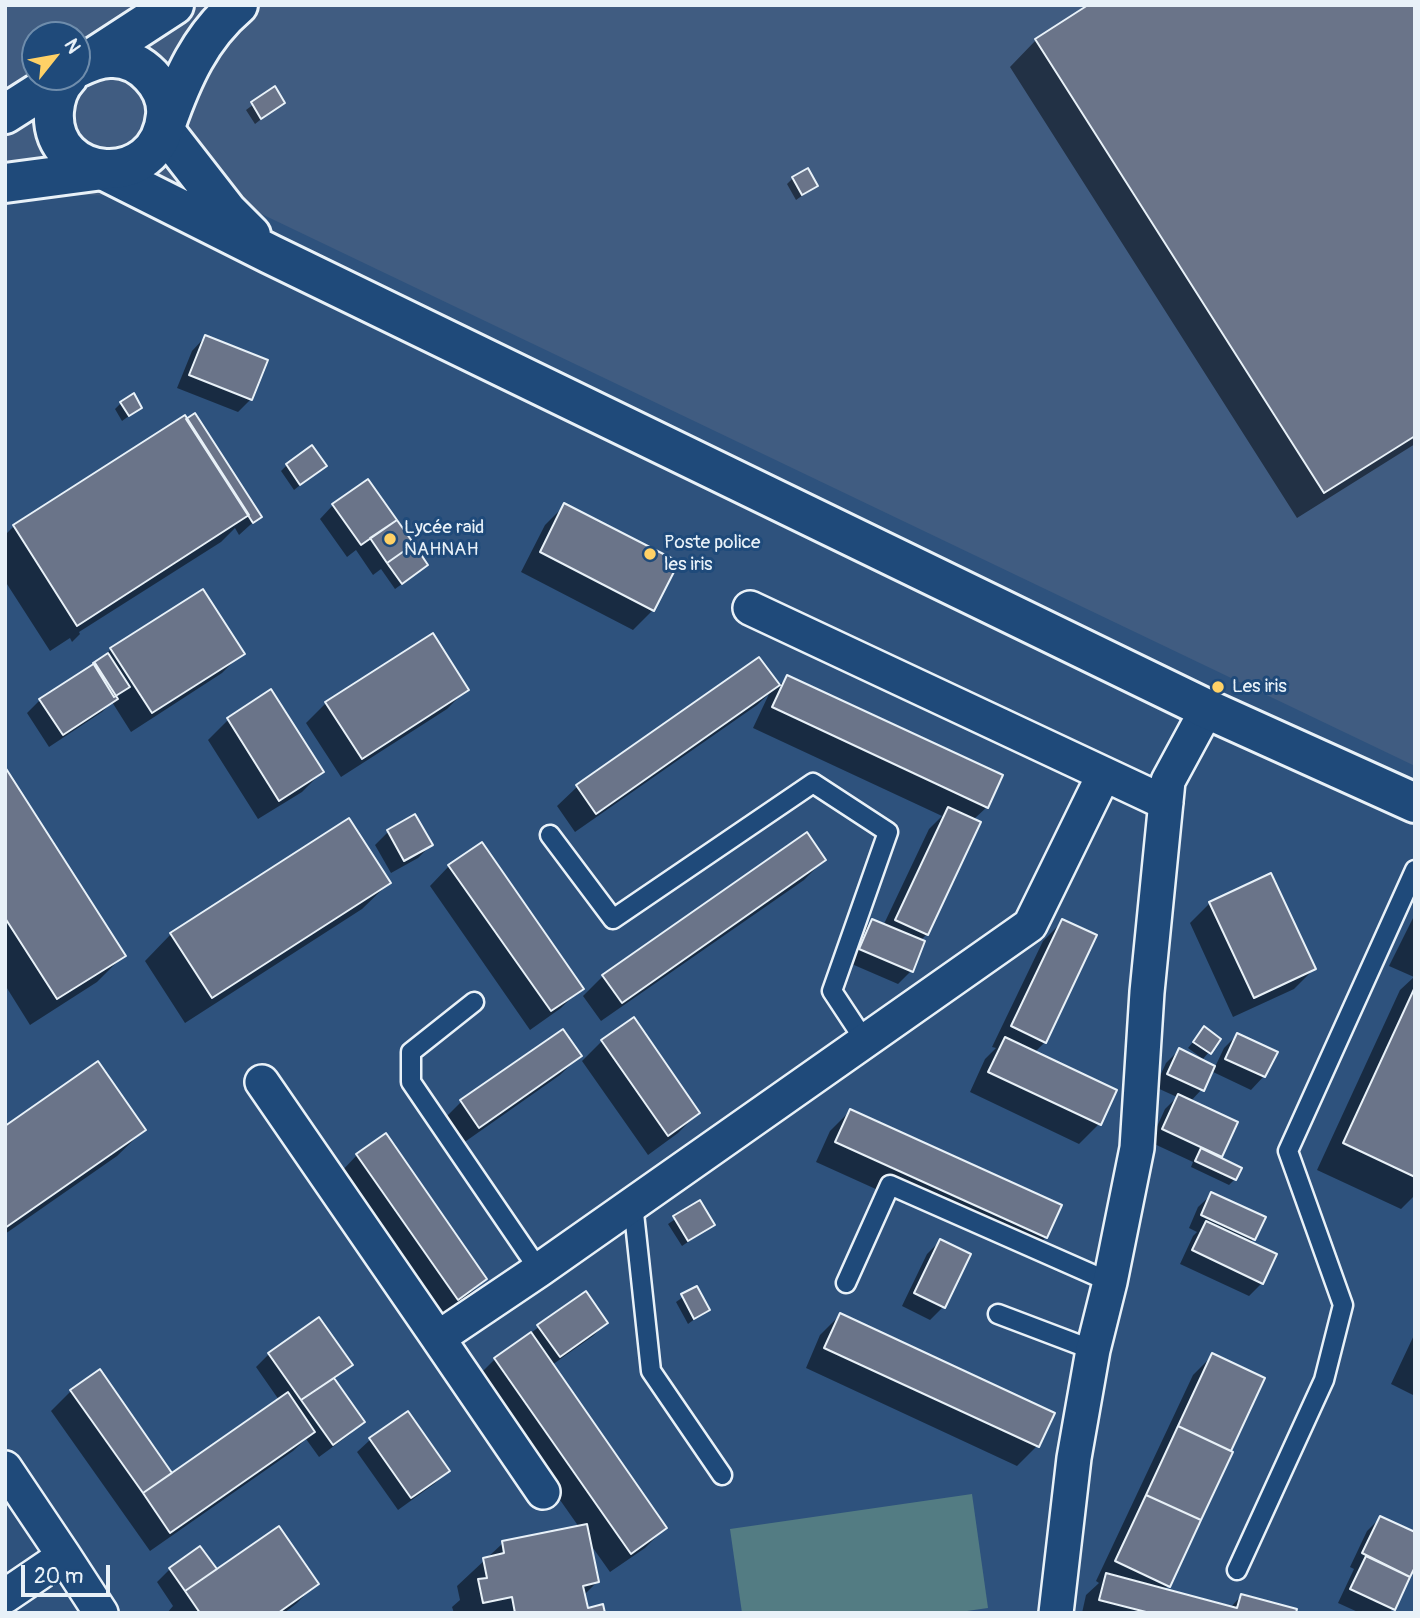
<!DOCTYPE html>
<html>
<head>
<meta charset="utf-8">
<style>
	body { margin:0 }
	#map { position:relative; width:1420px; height:1618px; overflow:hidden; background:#2e527d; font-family:Pangolin,sans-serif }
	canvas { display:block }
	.frame { position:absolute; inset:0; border:7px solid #e8f1f8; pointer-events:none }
	.north { position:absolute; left:21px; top:21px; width:70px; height:70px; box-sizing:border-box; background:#1f4a7a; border:2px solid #6f8dac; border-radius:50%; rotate:59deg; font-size:19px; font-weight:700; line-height:28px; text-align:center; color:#e8f1f8 }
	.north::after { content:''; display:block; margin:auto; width:24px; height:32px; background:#ffd166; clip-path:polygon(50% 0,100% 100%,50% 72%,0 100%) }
	.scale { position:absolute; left:21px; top:1565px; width:89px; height:32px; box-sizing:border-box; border:4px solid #e8f1f8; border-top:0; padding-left:9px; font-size:21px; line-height:24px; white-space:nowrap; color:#e8f1f8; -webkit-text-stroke:5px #1f4a7a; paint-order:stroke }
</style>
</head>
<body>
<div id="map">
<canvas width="1420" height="1618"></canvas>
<div class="frame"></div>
<div class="north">N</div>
<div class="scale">20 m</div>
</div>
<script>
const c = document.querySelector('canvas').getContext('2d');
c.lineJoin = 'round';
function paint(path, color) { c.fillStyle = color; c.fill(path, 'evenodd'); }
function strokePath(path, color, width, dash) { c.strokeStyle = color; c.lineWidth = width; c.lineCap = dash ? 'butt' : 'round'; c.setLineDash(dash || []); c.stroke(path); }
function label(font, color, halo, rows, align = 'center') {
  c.font = font + ' Pangolin,sans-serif'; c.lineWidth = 6; c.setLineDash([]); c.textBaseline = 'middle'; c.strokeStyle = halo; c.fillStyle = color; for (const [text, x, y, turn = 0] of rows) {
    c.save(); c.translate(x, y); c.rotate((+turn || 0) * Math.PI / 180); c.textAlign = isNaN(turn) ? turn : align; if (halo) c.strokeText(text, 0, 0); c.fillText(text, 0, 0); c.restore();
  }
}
paint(new Path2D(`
	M5,5H1415V766L226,197L5,194ZM35,35H77V77H35Z`), '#405c81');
paint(new Path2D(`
	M972,1494L988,1608L953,1613H742L730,1529Z`), '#537c83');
paint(new Path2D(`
	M1415,5V444L1297,518L1010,67L1036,40Z
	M274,89L283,102L255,124L246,110Z
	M793,178L816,186L796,200L787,184Z
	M205,337L251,399L238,412L177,388L192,351Z
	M121,403L140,408L122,421L115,409Z
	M184,417L260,516L239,535L235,528L221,542L79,632L80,634L72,642L70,638L50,651L5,581V535L14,526Z
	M287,465L324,466L294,490L281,471Z
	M333,505L420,571L395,589L381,569L373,575L356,550L347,557L320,519Z
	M565,505L653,610L633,630L521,572L545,525Z
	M111,649L242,653L222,673L131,732L112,702L102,712L49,747L27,713L40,700L101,660Z
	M759,659L778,686L788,677L987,807L973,820L927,934L920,941L911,971L898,984L847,962L859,934L872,921L883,926L929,829L942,816L753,728L769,694L757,705L575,832L557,806L577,787Z
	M467,689L447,709L341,777L306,723L326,703Z
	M271,692L322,772L302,792L258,819L208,740L228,720Z
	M5,770L124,955L97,982L30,1025L5,985Z
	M414,817L431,845L418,858L391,873L375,845L388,832Z
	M824,860L804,880L601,1021L583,996L603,976Z
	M449,866L581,988L561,1008L530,1030L430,886Z
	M389,883L362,909L185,1023L145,961L171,934Z
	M1210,903L1314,969L1294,989L1233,1017L1190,923Z
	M1415,914V1195L1401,1209L1317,1170L1400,990L1414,977L1389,966Z
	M1063,921L1045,1042L1034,1053L1099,1124L1079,1144L970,1092L985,1059L996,1048L992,1047L1043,941Z
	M1204,1029L1219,1040L1203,1059L1188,1048Z
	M1237,1035L1264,1076L1251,1090L1211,1071L1202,1089L1190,1102L1221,1156L1218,1158L1235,1179L1229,1185L1191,1167L1193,1162L1150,1142L1165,1109L1177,1097L1155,1087L1166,1063L1179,1050L1215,1067L1224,1048Z
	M602,1041L698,1113L678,1133L648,1155L582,1061Z
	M580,1056L560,1075L459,1146L441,1122L461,1102Z
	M850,1111L1046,1237L1026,1257L816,1162L830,1131Z
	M5,1128L144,1130L117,1156L5,1234Z
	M357,1155L485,1279L465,1299L437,1318L338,1175Z
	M1212,1194L1254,1239L1249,1243L1262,1283L1249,1296L1180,1264L1193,1236L1197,1232L1189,1228L1198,1207Z
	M699,1203L713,1225L682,1246L668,1224Z
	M940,1241L943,1307L930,1320L902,1306L927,1254Z
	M696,1288L708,1309L688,1324L676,1302Z
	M840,1315L1037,1446L1017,1466L806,1368L820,1335Z
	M606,1323L593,1336L552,1365L665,1528L645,1548L610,1572L588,1541L597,1582L583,1596L586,1610L603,1613H454L452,1607L460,1600L457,1586L503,1543L579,1527L475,1379L495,1359L539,1327Z
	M1415,1333V1396L1391,1384Z
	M269,1354L350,1364L334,1380L363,1422L349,1435L319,1457L306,1439L293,1451L150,1551L51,1411L71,1391L172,1475L279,1400L256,1367Z
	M1213,1355L1263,1378L1168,1586L1164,1590L1230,1608L1241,1596L1294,1613H1082L1086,1595L1099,1583L1096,1581L1193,1375Z
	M371,1439L448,1471L434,1484L398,1510L357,1452Z
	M1380,1518L1415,1564L1390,1613H1360L1338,1603L1354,1569L1350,1567L1367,1531Z
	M170,1569L216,1572L317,1583L297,1603L284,1613H167L173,1606L157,1582Z`), '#0007');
const building = new Path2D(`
	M1088,5H1415V436L1324,493L1035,39Z
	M275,86L285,103L261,119L251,102Z
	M808,168L818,186L802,195L792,177Z
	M205,335L268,360L252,400L189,375Z
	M134,393L142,408L129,416L120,402Z
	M195,413L262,517L253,523L186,419Z
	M185,415L249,515L77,626L13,525Z
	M312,445L327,466L300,485L286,464Z
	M368,479L397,520L361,545L332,504Z
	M564,503L679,562L654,611L540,552Z
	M397,520L414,544L387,563L370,538Z
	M414,544L428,565L402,584L387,563Z
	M203,589L245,654L152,713L110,648Z
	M433,633L469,690L362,759L325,702Z
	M108,653L130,687L114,697L93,663Z
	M759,657L780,685L596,814L576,785Z
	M95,663L118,699L63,735L39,699Z
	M787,675L1003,775L988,808L772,707Z
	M271,689L324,772L279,801L227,718Z
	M5,767L126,956L57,999L5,918Z
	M948,807L981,822L928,935L895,920Z
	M415,814L433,845L404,861L387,830Z
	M349,818L391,883L212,998L170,933Z
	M807,832L826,860L622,1003L602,975Z
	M482,842L584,989L551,1011L448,865Z
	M1271,873L1316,969L1254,998L1209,902Z
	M872,919L925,941L913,972L859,949Z
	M1062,919L1097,935L1046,1043L1011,1026Z
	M1415,987V1177L1343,1143Z
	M634,1017L700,1113L668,1136L601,1040Z
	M1204,1026L1221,1039L1211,1054L1193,1042Z
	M563,1029L582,1056L479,1128L460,1100Z
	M1237,1033L1278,1052L1265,1077L1225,1059Z
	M1005,1037L1117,1090L1101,1125L988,1072Z
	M1179,1048L1215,1066L1204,1091L1167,1074Z
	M98,1061L146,1130L5,1228V1126Z
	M1178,1094L1238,1122L1222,1157L1162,1129Z
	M850,1109L1062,1205L1047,1238L835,1142Z
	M386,1133L487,1279L458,1300L356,1154Z
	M1201,1148L1242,1168L1236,1180L1195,1161Z
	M1211,1192L1266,1217L1255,1240L1201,1215Z
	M700,1200L715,1225L688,1241L673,1216Z
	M1206,1221L1277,1254L1263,1284L1192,1250Z
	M940,1239L971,1254L945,1308L914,1293Z
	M697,1286L710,1310L694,1319L681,1294Z
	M586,1291L608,1323L560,1357L537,1325Z
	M840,1313L1055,1413L1039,1447L824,1348Z
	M319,1317L353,1365L301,1400L268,1353Z
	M531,1332L667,1528L631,1554L494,1358Z
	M1212,1353L1265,1378L1231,1451L1178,1426Z
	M100,1369L172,1473L143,1493L70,1390Z
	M334,1378L365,1422L333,1445L301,1400Z
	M288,1392L315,1432L170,1533L143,1493Z
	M408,1411L450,1471L411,1498L369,1438Z
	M1178,1426L1233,1452L1201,1520L1146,1495Z
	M1146,1495L1201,1520L1170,1587L1115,1561Z
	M1380,1516L1415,1532V1567L1410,1577L1362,1553Z
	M587,1524L599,1582L583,1586L588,1608L603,1604L605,1613H515L512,1597L483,1603L478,1579L487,1578L483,1558L504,1553L502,1541Z
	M279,1526L319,1584L278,1613H200L185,1591Z
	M200,1546L217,1569L185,1591L169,1568Z
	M1366,1556L1410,1577L1395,1610L1350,1589Z
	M1106,1573L1237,1608L1241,1594L1297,1609L1296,1613H1150L1099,1600Z`);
paint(building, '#6a7489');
strokePath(building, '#e8f1f8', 2);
const service = new Path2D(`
	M550,835L613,919L813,783L888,832L832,991L865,1041
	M474,1002L411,1052V1082L539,1270
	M633,1204L651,1371L722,1475
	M846,1283L890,1185L1110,1282
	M998,1314L1093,1350
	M1237,1570L1324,1380L1343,1305L1288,1151L1415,870`);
const minor = new Path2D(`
	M750,608L1166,803
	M262,1082L438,1338L539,1270L1030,925L1104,774
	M438,1338L543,1492
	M5,1468L64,1556L5,1596
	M64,1556L101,1613
	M1056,1613L1074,1458L1093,1350L1110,1282L1137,1148L1147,992L1168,781L1207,709`);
const tertiary = new Path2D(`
	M164,130L227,211L251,235
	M103,170L270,254L1207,709L1415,803`);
const trunk = new Path2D(`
	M85,63L174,5
	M68,77C59,86 55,99 54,111C49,183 159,192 166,115C168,86 141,58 113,58C100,57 89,62 77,68
	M5,114L63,77
	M166,124C182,79 200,37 238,5
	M5,183L103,170`);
strokePath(service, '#e8f1f8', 23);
strokePath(minor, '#e8f1f8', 38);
strokePath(tertiary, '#e8f1f8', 44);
strokePath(trunk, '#e8f1f8', 44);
strokePath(service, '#1f4a7a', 18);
strokePath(minor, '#1f4a7a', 33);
strokePath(tertiary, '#1f4a7a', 38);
strokePath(trunk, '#1f4a7a', 38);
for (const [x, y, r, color] of [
	[390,539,7,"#ffd166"],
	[650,554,7,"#ffd166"],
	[1218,687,7,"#ffd166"]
]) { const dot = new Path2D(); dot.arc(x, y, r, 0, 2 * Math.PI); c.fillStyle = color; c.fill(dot); strokePath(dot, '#1f4a7a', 2.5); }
label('19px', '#e8f1f8', '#1f4a7a', [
	["Lycée raid",404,528],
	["NAHNAH",404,550],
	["Poste police",664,543],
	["les iris",664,565],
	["Les iris",1232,687]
], 'left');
</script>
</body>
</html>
